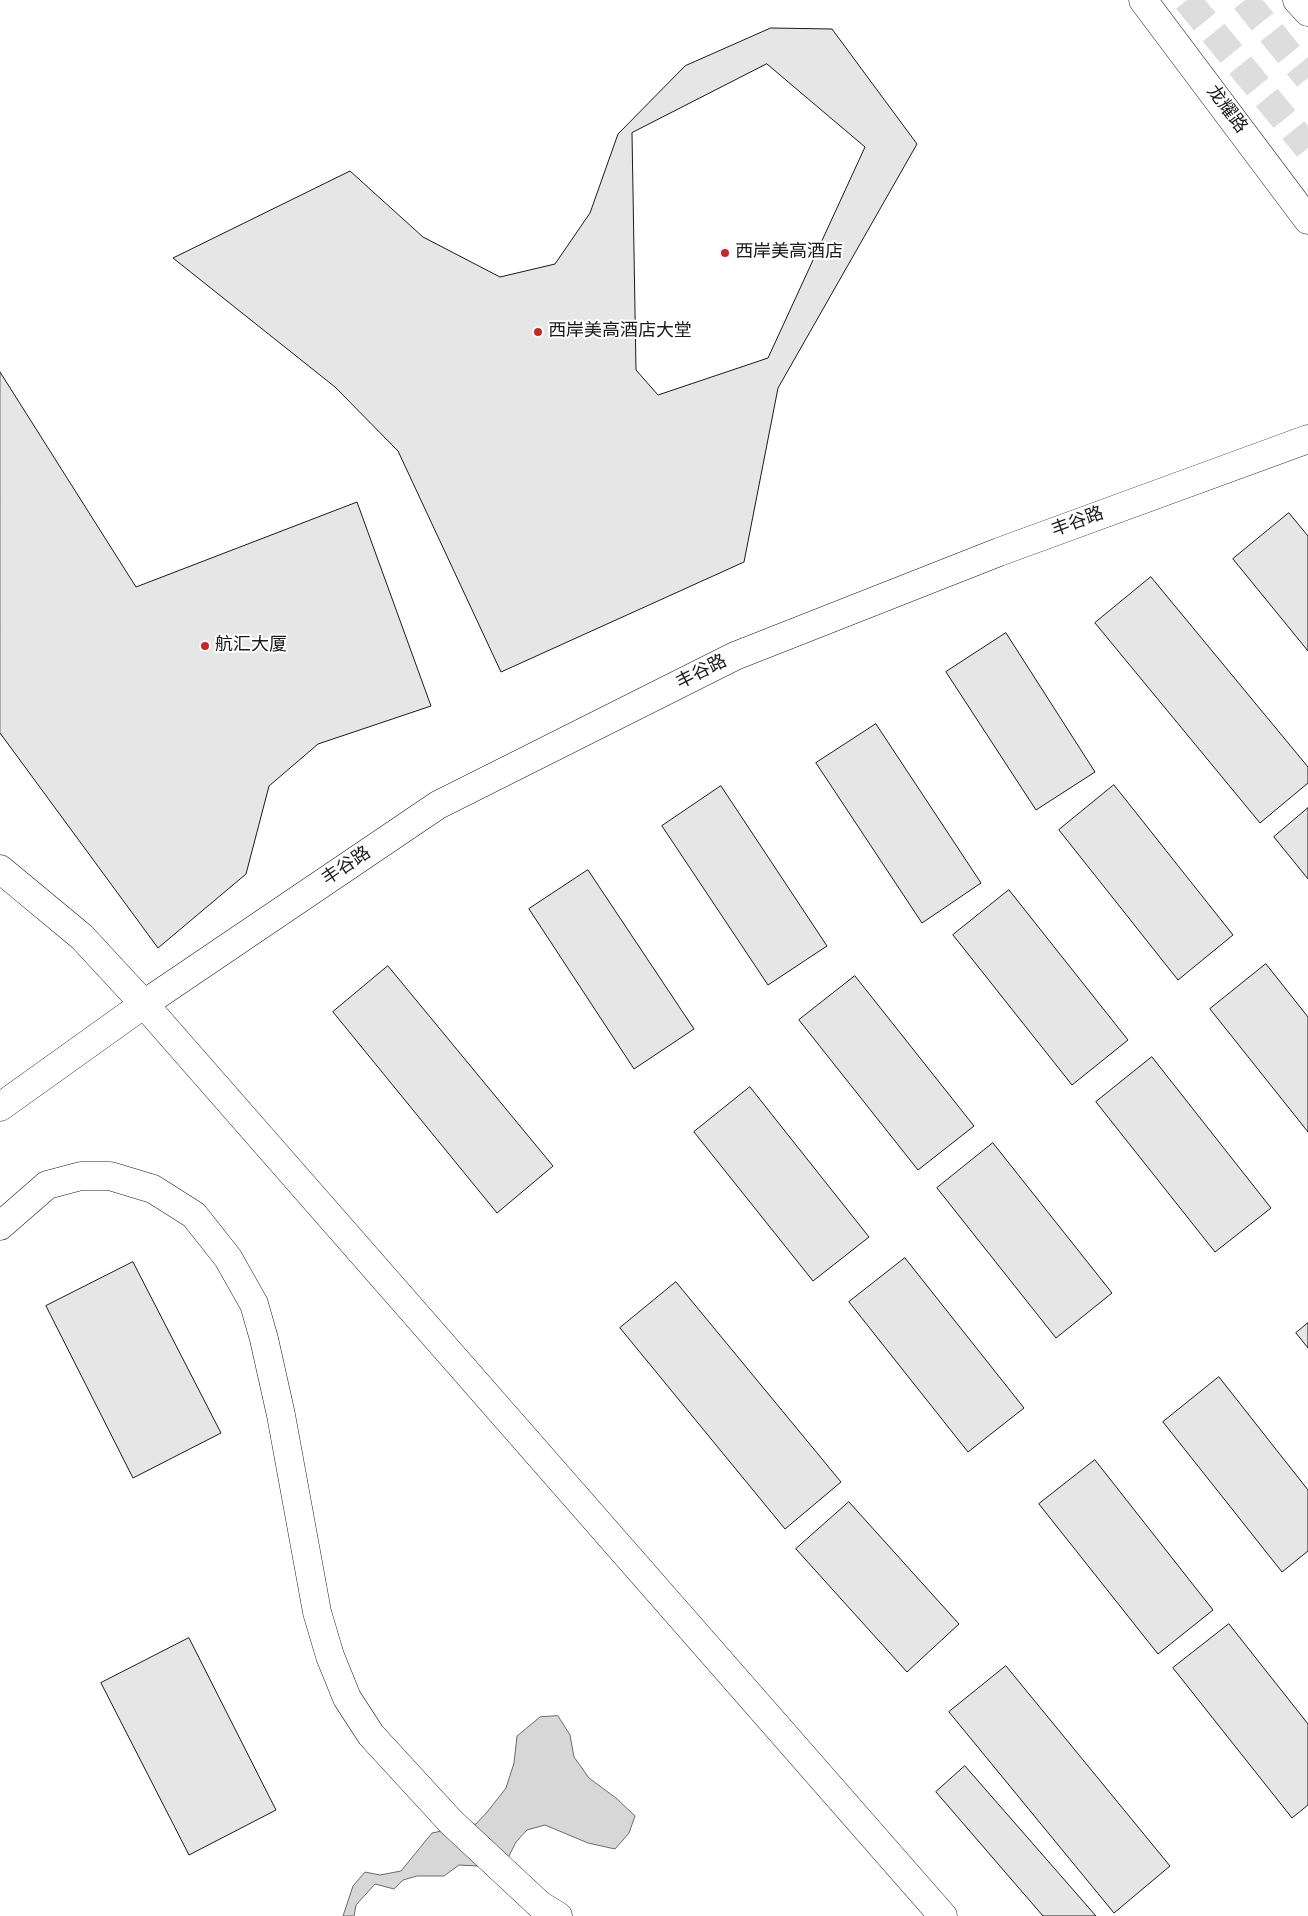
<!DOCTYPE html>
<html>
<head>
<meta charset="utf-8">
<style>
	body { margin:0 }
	canvas { display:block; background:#fff }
</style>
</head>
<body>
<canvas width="1308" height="1916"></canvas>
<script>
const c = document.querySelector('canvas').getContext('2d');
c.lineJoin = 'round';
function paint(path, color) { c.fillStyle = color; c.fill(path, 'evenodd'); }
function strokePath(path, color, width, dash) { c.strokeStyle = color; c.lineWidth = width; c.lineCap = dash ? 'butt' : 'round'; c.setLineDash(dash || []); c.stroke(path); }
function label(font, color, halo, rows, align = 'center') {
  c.font = font + ' "Source Sans 3","Noto Sans SC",sans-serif'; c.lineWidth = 4; c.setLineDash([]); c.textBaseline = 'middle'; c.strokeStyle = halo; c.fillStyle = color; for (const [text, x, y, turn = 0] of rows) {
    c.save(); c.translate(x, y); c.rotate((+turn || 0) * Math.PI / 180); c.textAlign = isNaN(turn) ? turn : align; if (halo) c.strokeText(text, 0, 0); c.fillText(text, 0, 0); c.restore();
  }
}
const water = new Path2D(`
	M558,1716L570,1735L574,1757L589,1778L616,1798L635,1816L629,1833L615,1849L588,1843L545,1825L527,1830L516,1842L506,1862L478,1866L459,1865L444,1876H417L403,1880L394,1889L375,1884L356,1905L354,1916H343L353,1886L365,1872L380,1875L401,1871L432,1833L476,1824L488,1811L506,1788L514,1763L517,1736L540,1717Z`);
paint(water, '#d7d7d7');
strokePath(water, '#6a6a6a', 1);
const building = new Path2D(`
	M771,28L832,29L917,144L778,388L744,562L501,672L398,451L335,387L173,258L350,171L423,237L500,277L555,264L590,213L618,134L685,66Z
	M767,64L865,147L768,358L658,395L636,370L632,133Z
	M0,372L136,587L357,502L431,706L318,744L269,786L246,874L158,948L0,733Z
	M1289,513L1308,536V651L1233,559Z
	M1151,577L1308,767V783L1260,823L1095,623Z
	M1006,633L1095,772L1036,810L946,672Z
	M876,724L981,883L922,923L816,763Z
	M1114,785L1233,935L1178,980L1059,830Z
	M721,786L827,946L768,985L662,826Z
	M1308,808V879L1274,837Z
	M588,870L694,1029L634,1069L529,909Z
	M1009,890L1128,1040L1072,1085L953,935Z
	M1266,964L1308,1017V1132L1210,1009Z
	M388,966L553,1166L497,1213L333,1012Z
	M855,976L974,1126L918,1170L799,1020Z
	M1152,1057L1271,1208L1215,1252L1096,1102Z
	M750,1087L869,1237L813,1281L694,1132Z
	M993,1143L1112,1293L1056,1338L937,1188Z
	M905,1258L1024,1408L968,1452L849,1302Z
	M133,1262L221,1433L133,1478L46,1306Z
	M676,1282L841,1482L785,1529L620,1328Z
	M1308,1323V1348L1296,1333Z
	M1219,1377L1308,1490V1551L1282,1572L1163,1422Z
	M1095,1460L1213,1610L1158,1654L1039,1504Z
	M849,1502L959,1624L907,1672L796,1549Z
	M1229,1624L1308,1724V1805L1292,1818L1173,1668Z
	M189,1638L276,1810L189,1855L101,1683Z
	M1006,1666L1170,1866L1114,1913L949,1712Z
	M965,1766L1096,1916H1043L936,1792Z`);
paint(building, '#e6e6e6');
strokePath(building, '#1a1a1a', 1);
strokePath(new Path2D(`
	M1187,0L1308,148
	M1245,0L1308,78`), '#ddd', 28, [28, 14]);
const minor = new Path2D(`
	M0,869L82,937L144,1004L943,1916
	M0,1107L144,1004L438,805L735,656L999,552L1308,439
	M0,1226L47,1185L81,1176H110L153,1189L194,1215L228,1258L254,1304L264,1339L281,1415L317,1612L330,1656L347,1698L371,1735L451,1822L540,1905L558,1916`);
const major = new Path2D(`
	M1143,0L1308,220
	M1297,0L1308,12`);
strokePath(minor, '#1a1a1a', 29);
strokePath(major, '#1a1a1a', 29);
strokePath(minor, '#fff', 28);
strokePath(major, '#fff', 28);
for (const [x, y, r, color] of [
	[725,253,5,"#c62828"],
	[538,332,5,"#c62828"],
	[205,646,5,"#c62828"]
]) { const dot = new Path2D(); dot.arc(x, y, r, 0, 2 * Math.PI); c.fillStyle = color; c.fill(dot); strokePath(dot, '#fff', 2); }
label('18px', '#1a1a1a', '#fff', [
	["龙耀路",1226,110,53],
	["丰谷路",1078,523,-20],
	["丰谷路",702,673,-27],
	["丰谷路",347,867,-34]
]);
label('18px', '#1a1a1a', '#fff', [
	["西岸美高酒店",735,253],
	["西岸美高酒店大堂",548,332],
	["航汇大厦",215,646]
], 'left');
</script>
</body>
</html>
